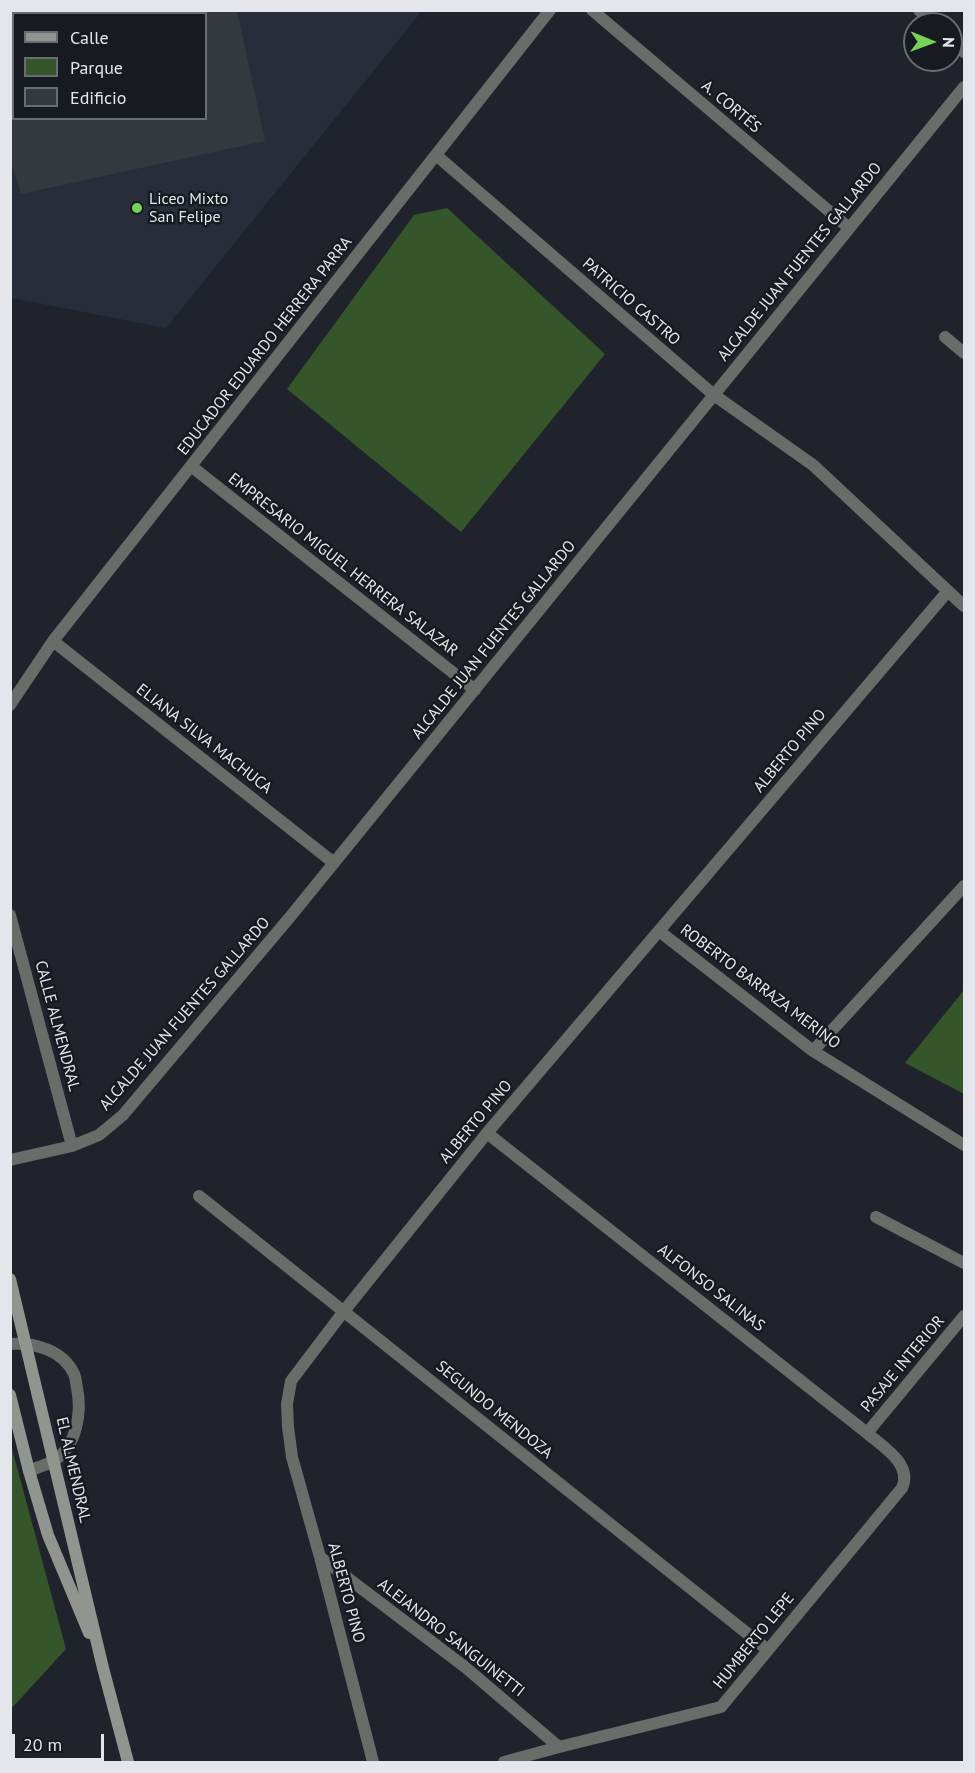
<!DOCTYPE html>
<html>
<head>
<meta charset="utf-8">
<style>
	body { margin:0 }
	#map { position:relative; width:975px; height:1773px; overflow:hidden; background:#20232b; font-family:"PT Sans",sans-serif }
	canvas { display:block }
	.frame { position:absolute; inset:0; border:12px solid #e4e6eb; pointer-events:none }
	.legend { position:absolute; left:12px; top:12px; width:195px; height:108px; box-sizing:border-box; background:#171a21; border:2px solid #696c72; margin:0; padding:8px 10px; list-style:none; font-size:18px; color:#e4e6eb }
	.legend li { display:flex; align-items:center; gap:12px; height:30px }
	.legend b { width:30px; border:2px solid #696c72 }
	.north { position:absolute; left:903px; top:12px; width:60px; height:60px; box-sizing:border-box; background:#171a21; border:2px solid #696c72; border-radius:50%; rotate:91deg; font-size:16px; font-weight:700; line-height:24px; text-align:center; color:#e4e6eb }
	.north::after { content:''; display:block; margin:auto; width:21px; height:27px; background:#79d157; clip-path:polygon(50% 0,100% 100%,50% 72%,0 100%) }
	.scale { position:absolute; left:12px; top:1734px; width:92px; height:27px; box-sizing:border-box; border:3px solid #e4e6eb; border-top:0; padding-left:8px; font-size:18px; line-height:21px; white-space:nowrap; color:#e4e6eb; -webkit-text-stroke:4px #171a21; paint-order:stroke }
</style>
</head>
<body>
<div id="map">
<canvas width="975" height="1773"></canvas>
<div class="frame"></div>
<ul class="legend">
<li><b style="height:8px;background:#91958f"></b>Calle</li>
<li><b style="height:16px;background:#35552a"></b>Parque</li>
<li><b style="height:16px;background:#34383f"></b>Edificio</li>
</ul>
<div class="north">N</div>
<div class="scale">20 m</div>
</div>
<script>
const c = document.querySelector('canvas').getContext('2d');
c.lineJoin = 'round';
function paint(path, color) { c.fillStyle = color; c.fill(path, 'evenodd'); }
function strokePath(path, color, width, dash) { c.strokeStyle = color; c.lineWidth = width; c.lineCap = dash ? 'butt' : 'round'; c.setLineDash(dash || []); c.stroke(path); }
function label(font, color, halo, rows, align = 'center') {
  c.font = font + ' "PT Sans",sans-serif'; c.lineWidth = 5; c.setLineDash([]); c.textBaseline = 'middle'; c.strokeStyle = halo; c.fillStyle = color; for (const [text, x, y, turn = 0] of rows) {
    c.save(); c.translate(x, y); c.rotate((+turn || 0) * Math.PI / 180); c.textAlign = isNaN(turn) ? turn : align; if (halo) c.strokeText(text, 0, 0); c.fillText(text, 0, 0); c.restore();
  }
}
paint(new Path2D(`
	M10,11H422L166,328L11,298ZM14,14H206V118H14Z`), '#272d39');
paint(new Path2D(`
	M447,208L605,354L461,532L287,389L414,215Z
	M964,990V1094L905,1063Z
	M11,1445L66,1649L11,1709H10Z`), '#35552a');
paint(new Path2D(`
	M10,10H237L265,141L21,194L10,159ZM14,14H206V118H14Z`), '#34383f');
strokePath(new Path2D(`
	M10,1344C34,1342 63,1350 74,1374C76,1378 76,1384 77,1388C82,1412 77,1445 55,1460C48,1465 37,1467 29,1471`), '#696c68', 12);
strokePath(new Path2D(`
	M592,10L849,228
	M919,10L934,24
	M951,40L964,52
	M436,155L714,395L813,465L964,606
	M945,337L964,353
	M191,466L475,690
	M53,641L334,863
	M10,705L53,641L550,10
	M10,915L72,1146
	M659,931L813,1051L964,1145
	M813,1051L964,886
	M487,1133L867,1433C883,1447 913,1464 902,1488L721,1707L559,1747L504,1762
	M10,1160L72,1146L99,1135L123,1115L290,917L964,87
	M199,1196L768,1650
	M876,1217L964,1263
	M867,1433L964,1316
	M320,1557L465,1667L559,1747
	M373,1762L320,1557L292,1457L288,1427L287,1404L291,1381L344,1311L487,1133L948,591`), '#696c68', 12);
strokePath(new Path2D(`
	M10,1279L103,1668L128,1762
	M10,1395L29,1471L48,1535L89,1633`), '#91958f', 12);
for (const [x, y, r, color] of [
	[137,208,6,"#79d157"]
]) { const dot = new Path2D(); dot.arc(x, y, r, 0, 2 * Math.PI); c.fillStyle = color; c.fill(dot); strokePath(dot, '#171a21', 2); }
label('16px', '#e4e6eb', '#171a21', [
	["A. CORTÉS",731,107,40],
	["ALCALDE JUAN FUENTES GALLARDO",800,262,-51],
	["PATRICIO CASTRO",631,302,41],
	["EDUCADOR EDUARDO HERRERA PARRA",265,346,-52],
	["EMPRESARIO MIGUEL HERRERA SALAZAR",343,565,38],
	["ALCALDE JUAN FUENTES GALLARDO",494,640,-51],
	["ELIANA SILVA MACHUCA",204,739,38],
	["ALBERTO PINO",790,751,-50],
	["ROBERTO BARRAZA MERINO",760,987,37],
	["ALCALDE JUAN FUENTES GALLARDO",185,1014,-49],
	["CALLE ALMENDRAL",57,1026,75],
	["ALBERTO PINO",476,1122,-50],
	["ALFONSO SALINAS",711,1288,38],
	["PASAJE INTERIOR",903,1364,-50],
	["SEGUNDO MENDOZA",494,1410,39],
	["EL ALMENDRAL",73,1470,77],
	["ALBERTO PINO",346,1593,75],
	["ALEJANDRO SANGUINETTI",451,1638,38],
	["HUMBERTO LEPE",754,1641,-51]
]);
label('16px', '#e4e6eb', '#171a21', [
	["Liceo Mixto",149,199],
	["San Felipe",149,217]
], 'left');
</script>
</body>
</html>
